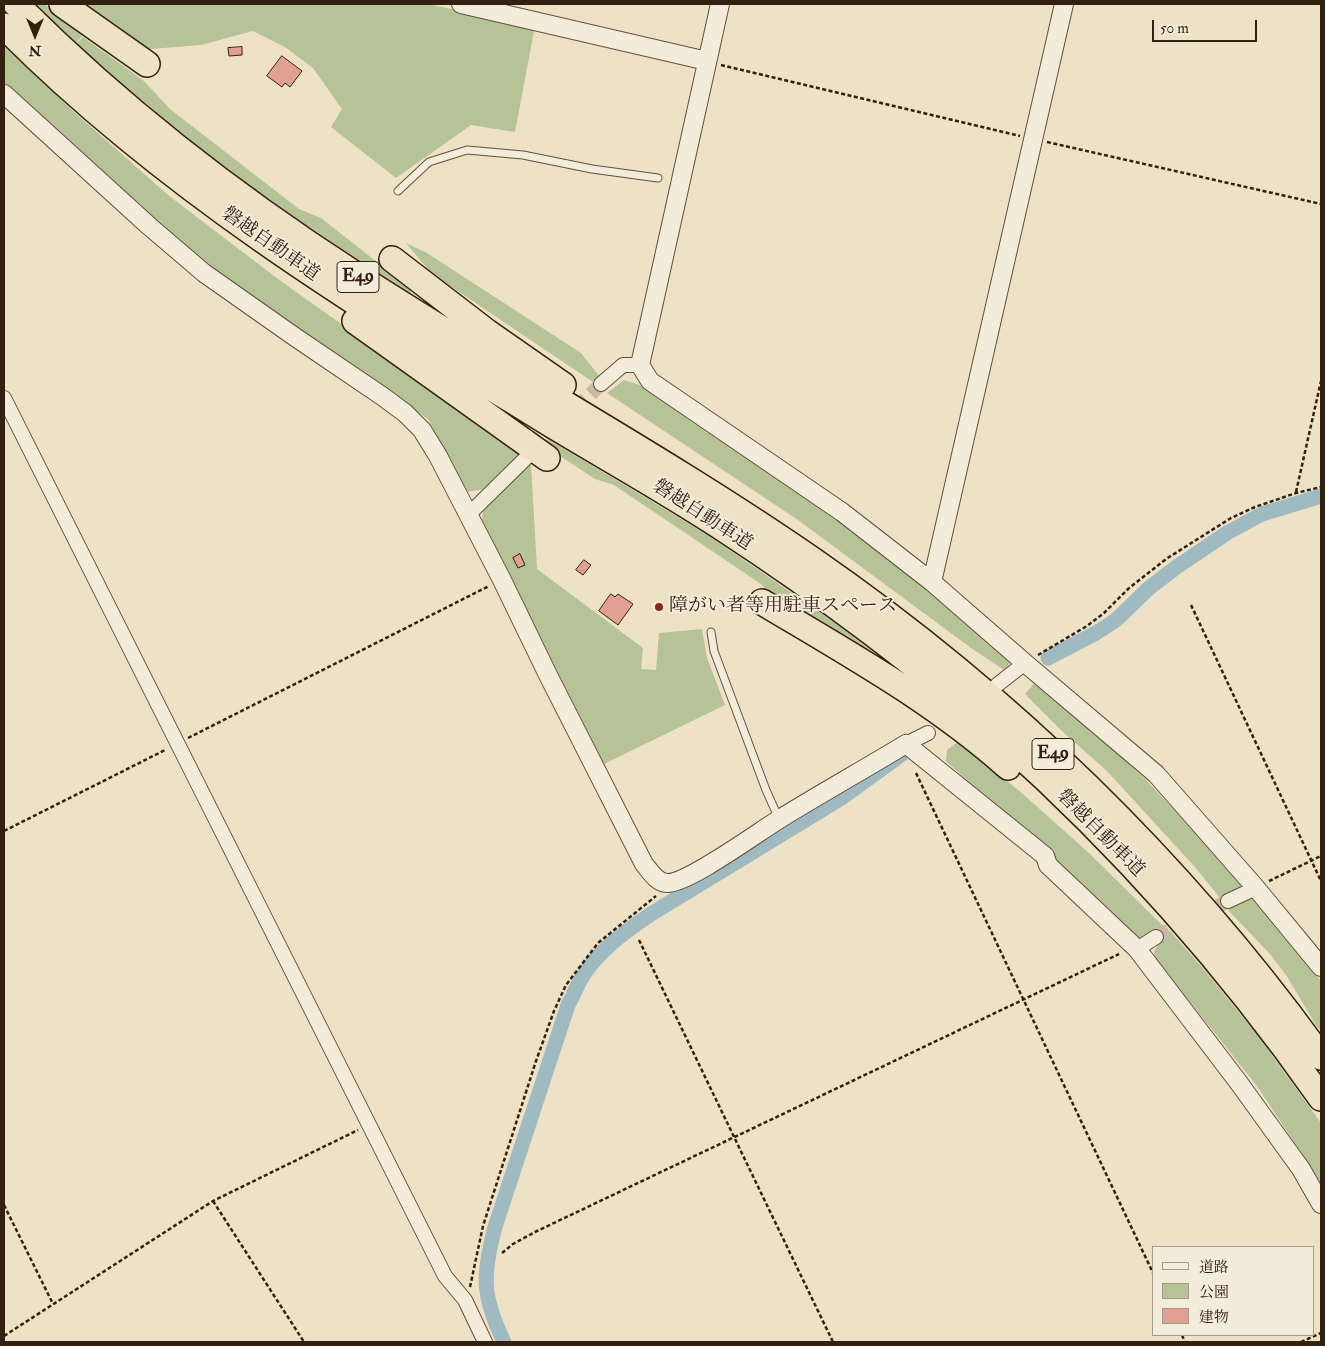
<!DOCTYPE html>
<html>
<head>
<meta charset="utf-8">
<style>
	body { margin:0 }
	#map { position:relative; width:1325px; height:1346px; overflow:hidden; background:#ede1c6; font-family:"IM FELL Double Pica","Noto Serif JP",serif }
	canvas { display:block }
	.frame { position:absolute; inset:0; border:5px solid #342010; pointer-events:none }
	.legend { position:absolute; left:1152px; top:1246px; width:162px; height:90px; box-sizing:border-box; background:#f3ecda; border:1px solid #a79a89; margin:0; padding:6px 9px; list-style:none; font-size:15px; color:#342010 }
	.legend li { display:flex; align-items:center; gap:10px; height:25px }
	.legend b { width:25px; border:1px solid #a79a89 }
	.north { position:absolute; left:10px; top:10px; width:50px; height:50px; -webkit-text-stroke:4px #f3ecda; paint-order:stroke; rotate:180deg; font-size:14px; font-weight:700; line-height:20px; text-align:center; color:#342010 }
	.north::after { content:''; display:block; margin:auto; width:18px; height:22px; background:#342010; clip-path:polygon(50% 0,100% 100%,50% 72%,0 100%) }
	.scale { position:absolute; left:1152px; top:20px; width:105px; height:22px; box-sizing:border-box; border:2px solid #342010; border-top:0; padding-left:6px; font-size:15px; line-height:18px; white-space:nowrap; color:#342010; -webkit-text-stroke:4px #f3ecda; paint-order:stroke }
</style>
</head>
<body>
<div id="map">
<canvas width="1325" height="1346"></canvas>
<div class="frame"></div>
<ul class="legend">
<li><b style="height:6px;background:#f3ecda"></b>道路</li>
<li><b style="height:14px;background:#b6c397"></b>公園</li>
<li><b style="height:14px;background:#e2a092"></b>建物</li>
</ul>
<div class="north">N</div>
<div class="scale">50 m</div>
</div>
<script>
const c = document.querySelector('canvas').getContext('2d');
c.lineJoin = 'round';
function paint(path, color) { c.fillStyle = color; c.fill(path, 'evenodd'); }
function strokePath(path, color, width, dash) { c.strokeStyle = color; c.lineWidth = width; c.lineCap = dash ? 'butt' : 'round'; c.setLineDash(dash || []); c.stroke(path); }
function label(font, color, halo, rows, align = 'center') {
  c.font = font + ' "IM FELL Double Pica","Noto Serif JP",serif'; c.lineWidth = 4; c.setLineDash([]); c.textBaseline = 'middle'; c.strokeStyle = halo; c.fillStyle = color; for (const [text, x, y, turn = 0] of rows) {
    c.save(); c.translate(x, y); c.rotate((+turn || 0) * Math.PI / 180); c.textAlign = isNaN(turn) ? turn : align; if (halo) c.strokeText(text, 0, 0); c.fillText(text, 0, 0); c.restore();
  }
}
paint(new Path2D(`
	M36,4H45L82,36L76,43Z
	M79,4H427L535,26L515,132L471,125L396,178L331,127L342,109L313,68L285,47L253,31L201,45L151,49L142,47Z
	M83,37L144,81L170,109L299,209L321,218L410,288L411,294C354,256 296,220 241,179C184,137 130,90 76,44Z
	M4,44L73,111L168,195L282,282L522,452L486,489L465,492L428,419L265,308L200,258L69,144L4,85Z
	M406,243L427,253L581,353L600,377L593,382L431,273Z
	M624,380L640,385L817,503L982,624L1011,657L1007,672L971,648L798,520L607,393Z
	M548,439L706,534L834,622L902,674L780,603L761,584L614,485L595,479L542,444Z
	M529,463L531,465L537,569L643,648L641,669L656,670L659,633L702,629L707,658L725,705L604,764L482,523L483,510Z
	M1036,681L1049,691L1145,779L1240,880L1241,888L1221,899L1194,866L1107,771L1063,732L1025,694Z
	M959,741L1024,795L1089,853L1167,930C1160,933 1152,938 1145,939C1129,940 1115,917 1106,907L946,761L947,750Z
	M1248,898L1256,901L1321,981V1031L1316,1025L1286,975L1270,954L1228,910L1233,905Z
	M1170,931L1201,966L1258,1036L1321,1123V1183L1257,1086L1155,958L1154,952L1161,939L1159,937Z`), '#b6c397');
strokePath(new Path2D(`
	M1048,658L1096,633L1116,620L1149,588L1178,566L1227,533L1262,514L1321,496
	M504,1342C482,1296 482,1276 495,1227L568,1005C573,996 577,986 582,977C599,950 626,931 651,914L843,797L901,755`), '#a0bac1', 15);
const building = new Path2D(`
	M242,47V55L229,56L228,48Z
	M282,56L302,71L290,87L285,83L282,87L267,76Z
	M520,554L525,565L518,568L513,558Z
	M584,560L591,565L583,575L576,570Z
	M611,594L615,597L618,594L633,604L618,625L599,611Z`);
paint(building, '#e2a092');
strokePath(building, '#342010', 1);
strokePath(new Path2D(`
	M531,453L601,384
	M1156,937L1228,901`), '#c8baa2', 14, [14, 7]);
const service = new Path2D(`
	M398,191L429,162L467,150L523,155L592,169L658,178
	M711,632L714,651L766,790L779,819`);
const minor = new Path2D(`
	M601,384L623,365H640
	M4,398L445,1276L465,1300L485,1342
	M468,515L527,457
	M997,685L1025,663
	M906,744L928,733
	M1228,901L1256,888
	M1137,949L1156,937`);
const tertiary = new Path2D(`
	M461,4L707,61
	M720,4L640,365L650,381L842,512L932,582L1025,663L1156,774L1256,888L1321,967
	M4,94L149,226L204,273L295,337L382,396L405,413L422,430L438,456L502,580L548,675L644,864C650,871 657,883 667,883C687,884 757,833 778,820C820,794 863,770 906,744L1045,856L1048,865L1137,949L1239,1083L1301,1169L1321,1204
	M932,582L1064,4`);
const motorway = new Path2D(`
	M16,4C118,106 232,195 353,273C505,372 665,458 814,561C1009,696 1182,864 1321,1057
	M62,4L147,64
	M4,26C162,186 354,304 544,420C603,456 663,489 721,527C819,591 914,661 1002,739C1122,846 1229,967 1321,1098
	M392,259L487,332L563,385
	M355,321L547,458
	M762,602C847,653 934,701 1008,767`);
strokePath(service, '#62503e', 9);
strokePath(minor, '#62503e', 16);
strokePath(tertiary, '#62503e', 20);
strokePath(motorway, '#342010', 28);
strokePath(new Path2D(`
	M721,65L1020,136
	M1047,142L1321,204
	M1296,492L1321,381
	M1191,605L1321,881
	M1038,655L1087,626L1104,613L1128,589L1166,559L1231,518L1255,507L1296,493L1321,487
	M188,738L489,586
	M916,773L1154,1275
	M4,831L165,750
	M1269,881L1321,856
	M639,940L833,1342
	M213,1201L304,1342
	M4,1205L53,1304
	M502,1253L513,1244L535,1232L1119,954
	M470,1287L483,1226L536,1061L554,1011L566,985L598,943L656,896
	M1182,1335L1185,1342
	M4,1336L213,1201L358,1130
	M1301,1342L1321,1333`), '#342010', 2.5, [4, 2.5]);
strokePath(service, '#f3ecda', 7);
strokePath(minor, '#f3ecda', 14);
strokePath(tertiary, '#f3ecda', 18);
strokePath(motorway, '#ede1c6', 25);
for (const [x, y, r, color] of [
	[659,607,5,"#8f2418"]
]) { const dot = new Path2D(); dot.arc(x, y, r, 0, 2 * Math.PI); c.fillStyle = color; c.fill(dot); strokePath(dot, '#f3ecda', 2); }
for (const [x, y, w] of [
	[358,277,42],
	[1053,754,42]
]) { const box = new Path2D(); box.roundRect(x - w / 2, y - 15.5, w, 31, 4); c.fillStyle = '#f3ecda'; c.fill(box); strokePath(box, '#342010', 1); }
label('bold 18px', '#342010', null, [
	["E49",358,277],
	["E49",1053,754]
]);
label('19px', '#342010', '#f3ecda', [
	["磐越自動車道",270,245,35],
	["磐越自動車道",702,516,33],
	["磐越自動車道",1100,834,45]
]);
label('19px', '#342010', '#f3ecda', [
	["障がい者等用駐車スペース",669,607]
], 'left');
</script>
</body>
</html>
